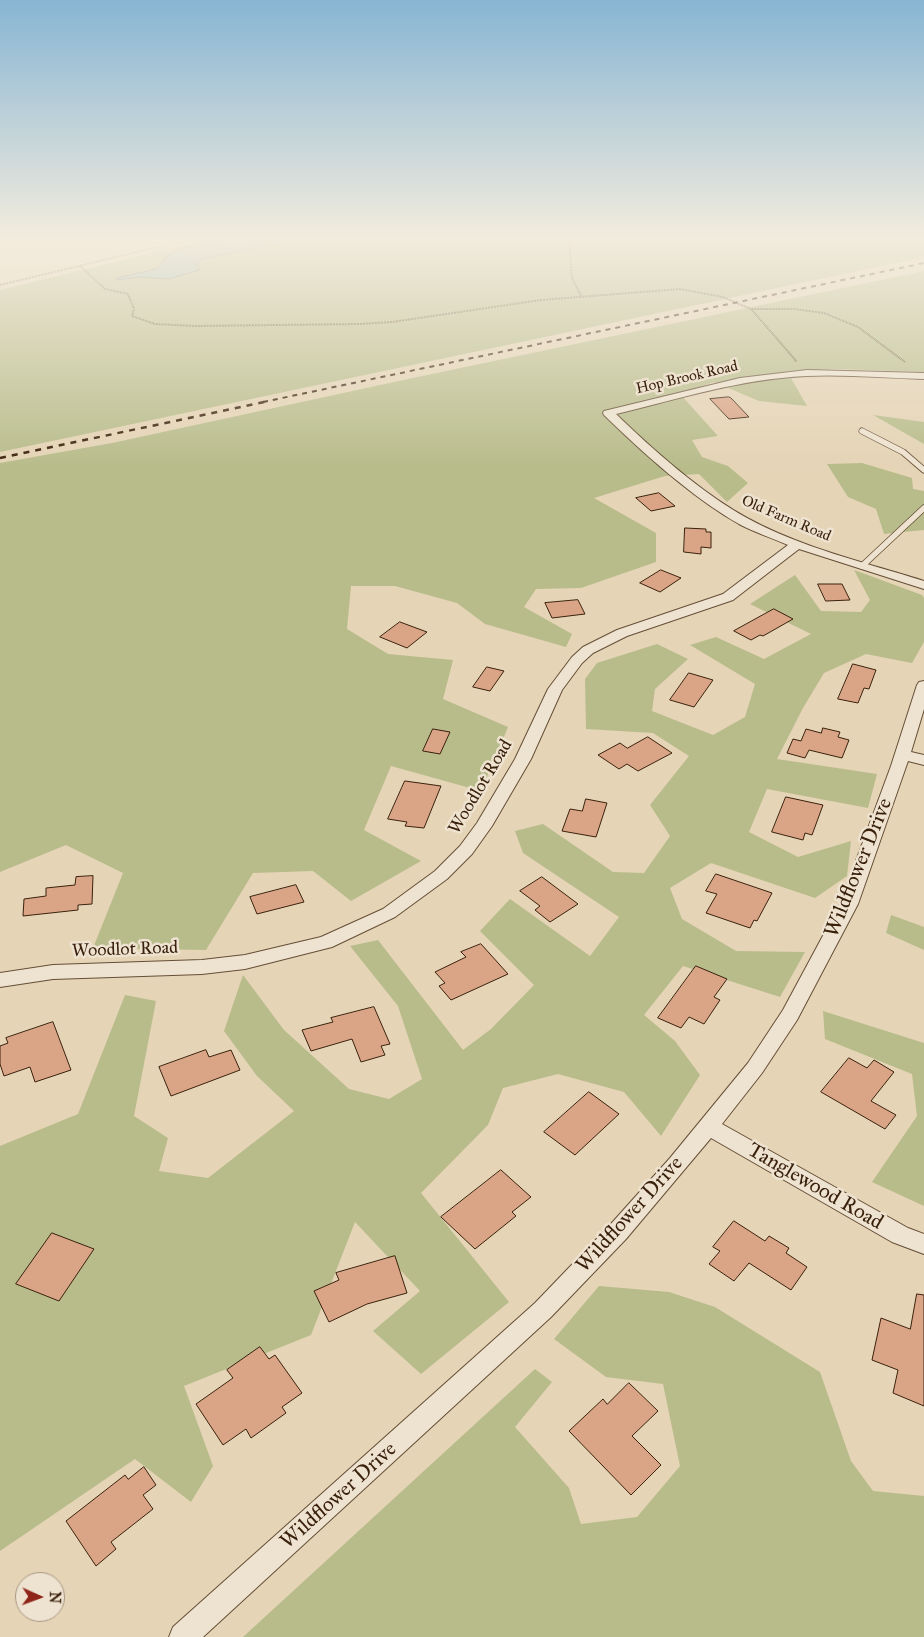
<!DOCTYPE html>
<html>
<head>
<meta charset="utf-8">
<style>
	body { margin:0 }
	#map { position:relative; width:924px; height:1637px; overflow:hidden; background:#e5d4b6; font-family:"IM FELL Great Primer",serif }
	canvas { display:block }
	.north { position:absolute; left:15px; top:1572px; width:50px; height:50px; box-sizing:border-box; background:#eee3d0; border:1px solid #a69582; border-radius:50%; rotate:92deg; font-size:14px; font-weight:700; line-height:20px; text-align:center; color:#3a210c }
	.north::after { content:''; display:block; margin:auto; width:18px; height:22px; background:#8f2418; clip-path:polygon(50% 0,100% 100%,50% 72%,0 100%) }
</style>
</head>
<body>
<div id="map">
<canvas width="924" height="1637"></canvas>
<div class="north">N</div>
</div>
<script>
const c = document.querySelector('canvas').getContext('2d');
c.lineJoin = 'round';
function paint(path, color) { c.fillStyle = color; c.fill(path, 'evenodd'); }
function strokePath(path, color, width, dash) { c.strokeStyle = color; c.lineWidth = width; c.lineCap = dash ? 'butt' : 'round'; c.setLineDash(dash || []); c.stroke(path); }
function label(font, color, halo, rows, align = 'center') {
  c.font = font + ' "IM FELL Great Primer",serif'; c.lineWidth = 5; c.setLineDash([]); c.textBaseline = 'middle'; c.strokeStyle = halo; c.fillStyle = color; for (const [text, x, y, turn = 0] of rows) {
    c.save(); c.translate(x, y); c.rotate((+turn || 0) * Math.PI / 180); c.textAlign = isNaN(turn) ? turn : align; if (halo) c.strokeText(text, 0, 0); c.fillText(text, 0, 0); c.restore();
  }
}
paint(new Path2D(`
	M209,239H924V257L0,452V290Z
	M924,271V372L839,369L787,371L807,406L759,401L714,382L680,394L718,436L692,440L702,457L728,466L748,483L727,502L699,474L665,476L594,498L656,533V562L581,588L536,589L524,607L572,634L566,647L485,624L457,603L395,586H351L347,629L388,654L453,660L443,699L508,727L481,791L391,766L364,830L421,861L351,901L313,871L253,873L206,950L93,948L123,873L66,845L0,872V463L112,443L408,379Z
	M873,415L924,422V444Z
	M862,463L912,478L913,489L924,491V530L884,534L876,509L848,497L827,464Z
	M854,570L922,595L924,598V642L912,663L866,654L824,673L803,708L777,759L877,774L868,808L767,789L749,832L798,857L851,841L847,876L815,898L711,863L670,888L682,919L736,951L805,952L780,997L683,966L644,1015L675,1041L700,1075L661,1136L624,1092L558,1074L503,1088L488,1125L421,1193L509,1302L421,1374L373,1331L420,1291L355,1222L311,1335L184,1386L213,1466L191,1502L135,1459L0,1551V1146L78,1114L125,995L156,1001L134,1116L168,1138L159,1171L208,1178L294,1111L257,1076L224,1031L243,975L284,1030L349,1089L389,1099L422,1079L398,1006L350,946L378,940L463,1050L491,1029L534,985L480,931L510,899L590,956L619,917L523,853L515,831L543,824L613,872L644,873L670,836L650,805L689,756L653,733L586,729L585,679L597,663L657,644L688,659L655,689L652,711L713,735L745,717L755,684L690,645L716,637L764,659L811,634L750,604L795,575L821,611L861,612L870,600Z
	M891,915L924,927V950L886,933Z
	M823,1011L924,1043V1206L872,1182L917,1116L912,1074L825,1039Z
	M599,1286L669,1292L715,1307L820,1372L851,1461L873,1491L924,1496V1637H243L535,1369L552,1382L515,1427L569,1488L581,1524L637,1517L680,1466L663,1384L606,1377L554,1339Z`), '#b8bc8b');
const water = new Path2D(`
	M233,239H295L202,259L196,264L200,270L168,279L139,277L116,280L117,278L156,269C162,266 163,258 169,255C188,244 212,242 233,239Z`);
paint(water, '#97b7b4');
strokePath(water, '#727b71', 1);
const building = new Path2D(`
	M729,397L731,398L749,417L729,419L710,399Z
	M659,493L675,506L651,511L636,498Z
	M685,528L706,529V532H711V548L701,547V554L684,552Z
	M661,570L681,578L660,592L640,583Z
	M818,584H842L850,600L826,601Z
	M578,600L585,614L552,618L545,603Z
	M774,609L793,619L763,636L760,635L751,640L734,631Z
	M400,622L427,632L407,648L380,637Z
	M853,664L876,670L869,689L864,688L858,703L838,699Z
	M487,667L504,671L490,691L473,687Z
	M689,673L713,680L694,707L670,700Z
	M823,728L840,732L838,737L849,740L842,758L809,750L805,758L787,753L793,739L801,741L806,729L821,733Z
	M433,729L450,732L440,754L423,751Z
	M648,737L672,753L638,771L627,764L619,769L598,755L620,743L627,748Z
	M405,781L441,786L424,828L405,826L407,822L388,819Z
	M786,797L823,805L812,835L805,833L803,840L772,832Z
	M586,799L607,803L596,837L562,831L570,809L582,811Z
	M716,874L772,893L757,921L754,920L750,928L706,913L717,894L706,891Z
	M93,876L92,904L78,905V910L23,916L24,899L46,896V888L75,885L76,877Z
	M542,877L578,904L550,922L535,910L540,906L520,891Z
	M296,885L304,902L257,914L250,897Z
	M481,944L508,974L451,1000L439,986L445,983L435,972L466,957L461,952Z
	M696,966L727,979L714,997L720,1000L704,1024L689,1017L681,1028L658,1018Z
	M374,1007L390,1044L381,1046L385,1055L361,1062L352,1039L311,1051L302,1030L333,1022L331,1018Z
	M53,1022L71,1070L35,1082L30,1067L4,1076L0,1064V1046L8,1043L6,1038Z
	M206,1050L209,1057L231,1050L240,1070L171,1096L159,1067Z
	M849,1058L867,1068L874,1060L894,1072L871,1101L896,1115L885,1129L821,1092Z
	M589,1092L619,1114L575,1155L544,1132Z
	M501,1170L531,1197L512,1212L516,1216L475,1249L441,1217Z
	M734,1221L765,1241L769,1236L789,1248L786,1253L807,1267L791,1290L749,1263L734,1281L709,1264L720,1251L713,1247Z
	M52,1233L94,1249L59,1301L16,1284Z
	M395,1256L407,1293L367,1304L329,1322L314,1291L339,1280L336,1273Z
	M917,1294L924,1295V1406L893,1393L898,1370L872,1360L881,1318L910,1329Z
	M260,1347L269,1359L275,1355L302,1393L282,1407L286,1413L251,1438L246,1429L223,1445L196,1404L233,1378L227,1370Z
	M629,1383L658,1411L632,1436L661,1465L631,1495L569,1431L603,1399L607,1404Z
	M144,1467L156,1485L143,1495L153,1509L111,1542L116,1549L96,1566L66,1521L125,1475L128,1479Z`);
paint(building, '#daa587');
strokePath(building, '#3a210c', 1);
const lane = new Path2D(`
	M862,431L903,452L924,470
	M862,566L924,508`);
const street = new Path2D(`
	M807,370L924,373V379C885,378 845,374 806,376C741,379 678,399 616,414C652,449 703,494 747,518C799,547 867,563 924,581V589L799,549L733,600L627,636L593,653L582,663L562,690L531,759L492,826L472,854L447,879L395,917L332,947L245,969L202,974L53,979L0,987V973L53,965L202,960L245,955L321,937L383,909L435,871L460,846L477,823L515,759L548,689L572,657L583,647L617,630L723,594L788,545C772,538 754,532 739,524C693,498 642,452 604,415L603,413L604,411L740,378Z
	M924,681V709L911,752L924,755V765L908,761L858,904L797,1020L762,1073L722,1124L908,1228L924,1234V1254L892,1242L711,1138L626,1239L551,1317L203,1637H169L173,1627L535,1303L610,1225L670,1158L748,1063L783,1010L840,904L891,766L917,685L919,682Z`);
strokePath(lane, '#654e36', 7);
strokePath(street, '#654e36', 2);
strokePath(new Path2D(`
	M569,239L572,278L581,296
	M80,266L105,289L128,294L134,309L132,316L155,324L195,326L359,324L392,322L541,300L680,289L723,297L751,309H794L824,313L858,327L905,362
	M0,285L191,239
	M752,310L797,362`), '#3a210c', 2, [0.5, 1]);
strokePath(lane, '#eee3d0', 5.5);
paint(street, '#eee3d0');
strokePath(new Path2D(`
	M263,402L924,263`), '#3a210c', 2, [5, 5]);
strokePath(new Path2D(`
	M0,458L269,401`), '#3a210c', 2.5, [6, 6]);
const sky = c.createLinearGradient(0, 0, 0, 468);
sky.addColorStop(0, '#87b5d3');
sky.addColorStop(0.51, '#f3ecde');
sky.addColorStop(1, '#f3ecde00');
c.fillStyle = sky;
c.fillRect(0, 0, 924, 468);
label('15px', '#3a210c', '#eee3d0', [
	["Hop Brook Road",687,378,-13],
	["Old Farm Road",786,519,23]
]);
label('18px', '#3a210c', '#eee3d0', [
	["Woodlot Road",481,787,-59],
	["Woodlot Road",125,950,-2]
]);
label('21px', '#3a210c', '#eee3d0', [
	["Wildflower Drive",859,868,-68],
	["Tanglewood Road",815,1187,30],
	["Wildflower Drive",630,1215,-48],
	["Wildflower Drive",339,1496,-42]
]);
</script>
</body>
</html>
